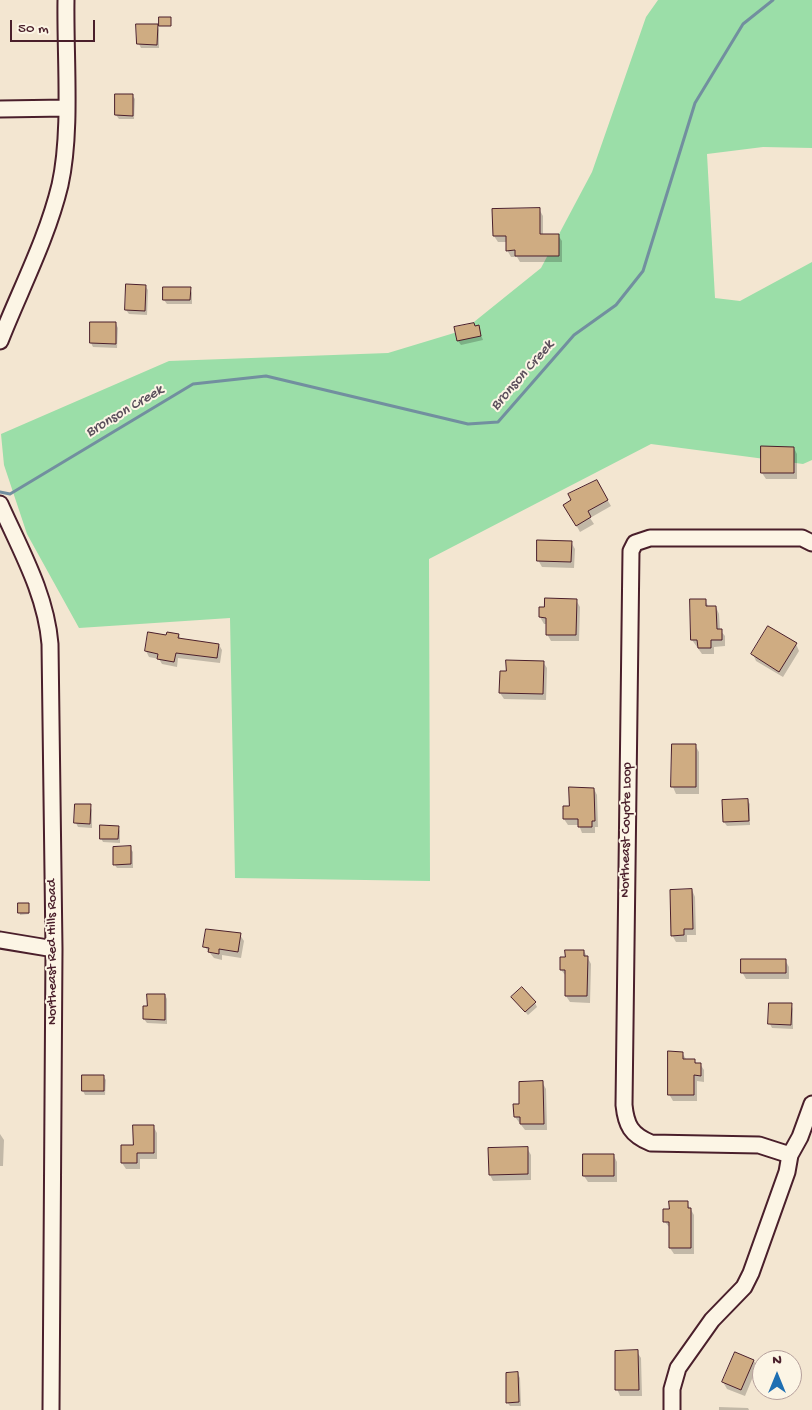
<!DOCTYPE html>
<html>
<head>
<meta charset="utf-8">
<style>
	body { margin:0 }
	#map { position:relative; width:812px; height:1410px; overflow:hidden; background:#f3e6d1; font-family:"Gochi Hand",sans-serif }
	canvas { display:block }
	.north { position:absolute; left:752px; top:1350px; width:50px; height:50px; box-sizing:border-box; background:#fcf5e5; border:1px solid #b59f9b; border-radius:50%; rotate:0deg; font-size:14px; font-weight:700; line-height:20px; text-align:center; color:#4a1f2b }
	.north::after { content:''; display:block; margin:auto; width:18px; height:22px; background:#1f6fb2; clip-path:polygon(50% 0,100% 100%,50% 72%,0 100%) }
	.scale { position:absolute; left:10px; top:20px; width:85px; height:22px; box-sizing:border-box; border:2px solid #4a1f2b; border-top:0; padding-left:6px; font-size:15px; line-height:18px; white-space:nowrap; color:#4a1f2b; -webkit-text-stroke:4px #fcf5e5; paint-order:stroke }
</style>
</head>
<body>
<div id="map">
<canvas width="812" height="1410"></canvas>
<div class="north">N</div>
<div class="scale">50 m</div>
</div>
<script>
const c = document.querySelector('canvas').getContext('2d');
c.lineJoin = 'round';
function paint(path, color) { c.fillStyle = color; c.fill(path, 'evenodd'); }
function strokePath(path, color, width, dash) { c.strokeStyle = color; c.lineWidth = width; c.lineCap = dash ? 'butt' : 'round'; c.setLineDash(dash || []); c.stroke(path); }
function label(font, color, halo, rows, align = 'center') {
  c.font = font + ' "Gochi Hand",sans-serif'; c.lineWidth = 4; c.setLineDash([]); c.textBaseline = 'middle'; c.strokeStyle = halo; c.fillStyle = color; for (const [text, x, y, turn = 0] of rows) {
    c.save(); c.translate(x, y); c.rotate((+turn || 0) * Math.PI / 180); c.textAlign = isNaN(turn) ? turn : align; if (halo) c.strokeText(text, 0, 0); c.fillText(text, 0, 0); c.restore();
  }
}
paint(new Path2D(`
	M658,0H812V148L763,147L707,154L715,298L740,301L812,262V460L803,464L651,444L429,559L430,881L235,878L230,618L79,628L27,534L4,465L1,434L169,361L388,353L464,330L541,268L592,172L646,17Z`), '#9bdea8');
paint(new Path2D(`
	M157,25L159,30V48H141L139,44Z
	M116,95H132L135,99L134,119H119L116,115Z
	M539,209L543,216V235H558L562,241V262H520L517,257H511L507,250V242H498L494,236Z
	M145,286L148,290L147,315L129,314L126,310Z
	M190,289L192,293V304H167L164,300Z
	M116,324L118,328L117,348L93,347L91,343Z
	M478,327L483,340L461,345L458,341Z
	M794,448L797,454V479H766L762,473Z
	M596,481L611,506L590,518L594,524L580,532L565,505Z
	M571,542L575,549L574,568L542,567L538,560Z
	M576,600L580,607L579,641H551L547,634V624H544L540,617Z
	M705,601L709,607H716L719,614L720,630L725,636V646L714,647V654H702L692,640Z
	M179,635L181,640L219,645L222,650L220,663L178,658L177,667L162,664L159,659L149,657L146,651Z
	M796,644L799,651L783,677L756,661L753,654Z
	M543,662L547,668L546,700L504,699L500,693L507,672Z
	M673,745H695L699,752V794H676L673,787Z
	M594,789L597,795L598,827H595V833H582L579,825H568L564,819L570,807Z
	M747,800L750,804V825L727,826L724,822Z
	M90,806L92,810V828L78,827L76,823Z
	M118,827L120,831V843L103,842L101,838Z
	M130,848L133,852V868H117L114,864Z
	M692,890L695,897L696,935H687V942H676L672,935Z
	M19,904H28L29,914L20,915Z
	M240,935L244,941L241,958L222,955V960L214,958L205,947Z
	M584,951L591,964L590,1003L570,1002L566,996V976L561,970L567,958Z
	M785,960L789,967V979H746L742,972Z
	M165,995L167,999V1024L147,1023L144,1019L145,1008Z
	M512,998L535,1003L537,1007L528,1015Z
	M770,1004H791L793,1009V1029L772,1028L770,1024Z
	M682,1053L686,1059L700,1064L704,1070V1082L697,1081V1101H673L669,1094Z
	M103,1076L106,1080L105,1095H85L83,1091Z
	M542,1082L546,1089L547,1130H525L515,1117L521,1105Z
	M153,1126L157,1133V1159H140V1169H126L122,1163L134,1146Z
	M0,1134L4,1140L3,1166H0Z
	M527,1148L531,1155V1180L493,1181L490,1175Z
	M614,1156L617,1162V1182H588L584,1176Z
	M687,1203L694,1215V1254H674L670,1248V1228L665,1222L670,1210Z
	M637,1352L641,1358L642,1396H620L617,1389Z
	M754,1361L757,1367L745,1396L727,1389L723,1382Z
	M518,1374L520,1378L521,1406H510L507,1402Z
	M719,1407L748,1408L749,1410H719Z`), '#0003');
strokePath(new Path2D(`
	M0,492L10,494L193,384L266,376L468,424L498,422L574,335L616,305L643,271L695,103L743,24L773,0`), '#728f9f', 3);
const building = new Path2D(`
	M159,17H171V26H159Z
	M136,24H158L157,45L137,44Z
	M115,94H133V116L115,115Z
	M540,208V234H559V256H515V250L506,251V236H493L492,209Z
	M126,284L146,285L145,311L125,310Z
	M163,287H191L190,300H163Z
	M90,322H116V344L90,343Z
	M474,323L475,326L479,325L481,336L457,341L454,327Z
	M761,446L794,447V473H761Z
	M597,480L608,500L588,511L591,517L576,526L563,505L571,500L568,494Z
	M537,540L572,541L571,562L537,561Z
	M545,598L577,599L576,635H546V618L539,617V607H544Z
	M690,599H706V606H716L717,629H722V640H711V648H698L697,640H691Z
	M768,626L797,643L779,672L751,654Z
	M148,632L166,635L167,632L179,634L178,638L219,644L217,658L176,653L174,662L157,659L158,654L145,651Z
	M506,660L544,661L543,694L499,693L500,671H506Z
	M672,744H696V787H671Z
	M569,787L594,788L595,821H592V827H578V819H563V806H569Z
	M748,799L749,821L723,822L722,800Z
	M75,804H91L90,824L74,823Z
	M100,825L119,826L118,839H100Z
	M131,846V864L113,865V847Z
	M692,889L693,929H684V935L671,936L670,890Z
	M18,903H29V913H18Z
	M206,929L241,933L238,952L219,949V954L208,952L209,948L203,947Z
	M565,950H584V956H588L587,996H565V970H560V957H565Z
	M741,959H786V973H741Z
	M522,987L536,1002L525,1012L511,997Z
	M147,994H165V1020L143,1019V1006H147Z
	M769,1003H792L791,1025L768,1024Z
	M668,1051L683,1052V1059H695V1063H701V1076L694,1075V1095H668Z
	M82,1075H104V1091H82Z
	M543,1081L544,1124H520V1117H514L513,1104H519V1082Z
	M133,1125H154V1153H137V1163H121V1145H133Z
	M528,1147V1174L489,1175L488,1148Z
	M583,1154H614V1176H583Z
	M669,1201H688V1208H691V1248H669V1222H663V1209H669Z
	M638,1350L639,1390H615V1351Z
	M735,1352L754,1360L741,1390L722,1382Z
	M518,1372L519,1402L506,1403V1373Z`);
paint(building, '#cfac82');
strokePath(building, '#4a1f2b', 1);
const minor = new Path2D(`
	M0,109L66,108
	M0,341C20,290 47,239 60,185C72,131 65,57 66,0
	M0,504C20,549 46,594 50,644L54,949L51,1410
	M812,543L802,538H650L635,543L631,551L624,1105C626,1125 631,1135 651,1143L759,1145L790,1155L800,1137L812,1104
	M0,940L54,949
	M672,1410V1389L678,1368L712,1320L744,1287L751,1273L787,1172L790,1155`);
strokePath(minor, '#4a1f2b', 19);
strokePath(minor, '#fcf5e5', 15);
label('14px', '#4a1f2b', '#fcf5e5', [
	["Northeast Coyote Loop",627,830,-89],
	["Northeast Red Hills Road",53,952,-90]
]);
label('italic 15px', '#5a4e5b', '#fcf5e5', [
	["Bronson Creek",523,376,-49],
	["Bronson Creek",125,412,-31]
]);
</script>
</body>
</html>
